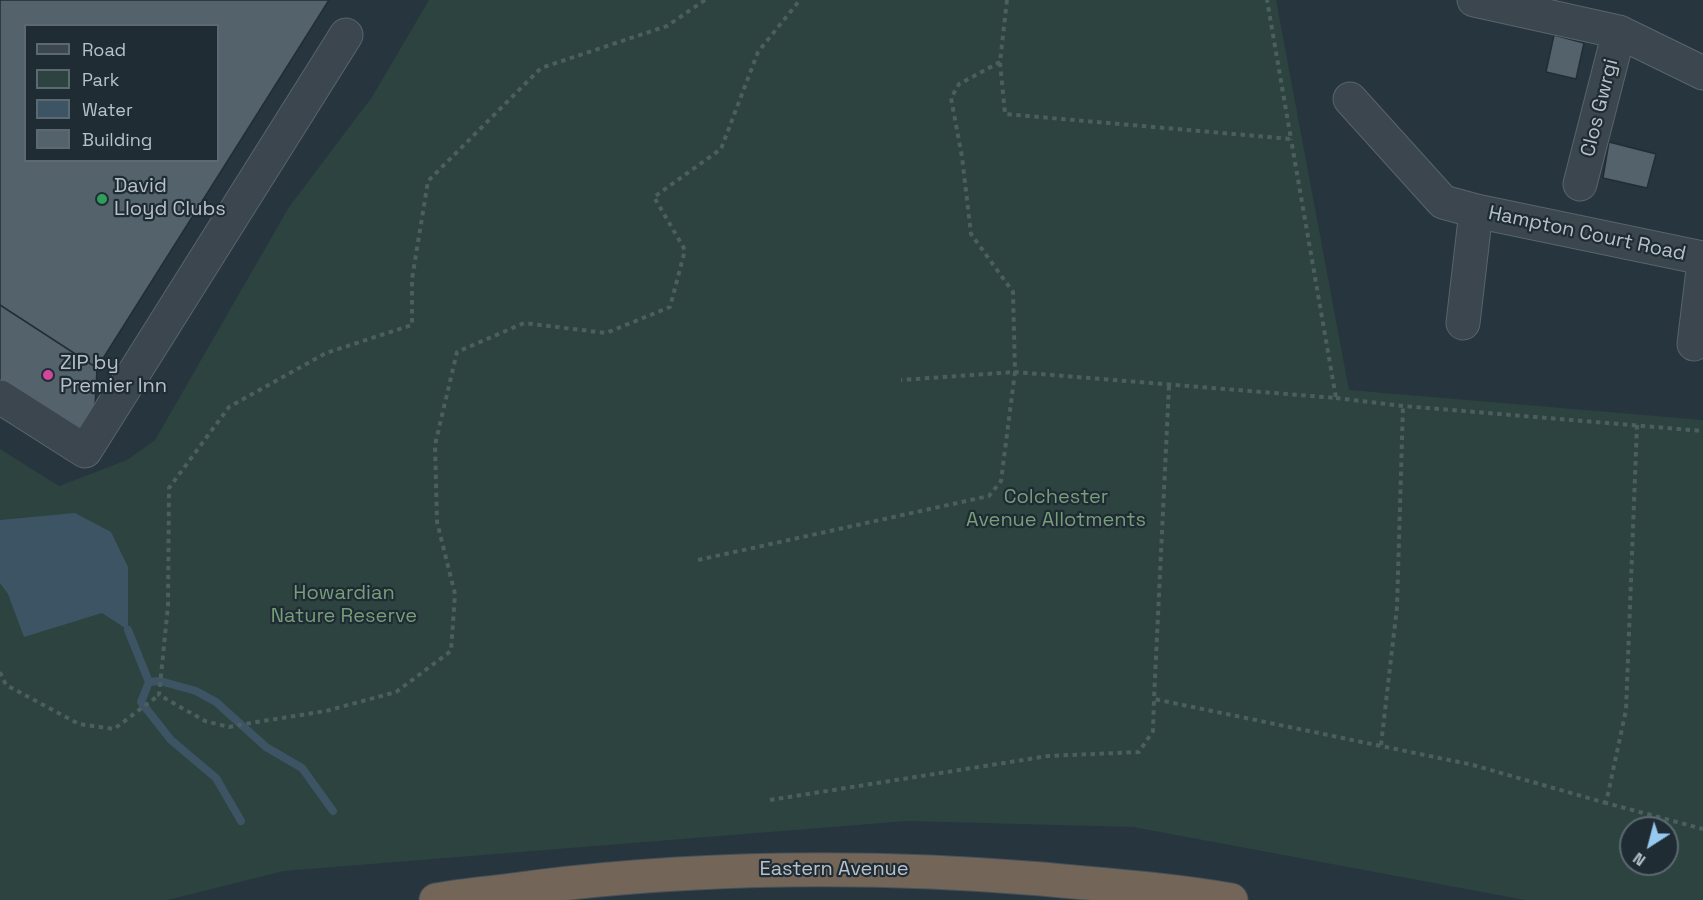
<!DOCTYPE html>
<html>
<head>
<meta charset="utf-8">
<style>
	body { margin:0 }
	#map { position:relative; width:1703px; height:900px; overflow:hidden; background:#27353e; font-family:"Space Grotesk",sans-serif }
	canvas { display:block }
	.legend { position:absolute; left:24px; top:24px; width:195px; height:138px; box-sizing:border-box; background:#202c34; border:2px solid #5d6870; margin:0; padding:8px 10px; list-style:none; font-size:18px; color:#b8c1c9 }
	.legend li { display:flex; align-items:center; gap:12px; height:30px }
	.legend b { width:30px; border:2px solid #5d6870 }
	.north { position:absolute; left:1619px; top:816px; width:60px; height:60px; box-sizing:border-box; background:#202c34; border:2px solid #5d6870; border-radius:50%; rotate:216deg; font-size:16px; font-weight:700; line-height:24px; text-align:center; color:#b8c1c9 }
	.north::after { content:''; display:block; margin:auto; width:21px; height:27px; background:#96c8f0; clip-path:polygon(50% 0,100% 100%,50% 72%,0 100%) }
</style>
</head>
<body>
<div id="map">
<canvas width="1703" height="900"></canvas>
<ul class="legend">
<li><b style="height:8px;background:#3b464e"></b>Road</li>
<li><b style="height:16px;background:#2c4340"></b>Park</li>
<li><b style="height:16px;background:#3d5464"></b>Water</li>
<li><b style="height:16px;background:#53626b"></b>Building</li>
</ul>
<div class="north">N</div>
</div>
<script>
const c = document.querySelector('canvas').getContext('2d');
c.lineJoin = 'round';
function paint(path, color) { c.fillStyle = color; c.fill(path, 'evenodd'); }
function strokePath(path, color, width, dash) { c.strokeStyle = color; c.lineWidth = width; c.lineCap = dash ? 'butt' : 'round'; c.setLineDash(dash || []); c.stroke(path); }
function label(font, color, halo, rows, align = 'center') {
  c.font = font + ' "Space Grotesk",sans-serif'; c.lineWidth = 4.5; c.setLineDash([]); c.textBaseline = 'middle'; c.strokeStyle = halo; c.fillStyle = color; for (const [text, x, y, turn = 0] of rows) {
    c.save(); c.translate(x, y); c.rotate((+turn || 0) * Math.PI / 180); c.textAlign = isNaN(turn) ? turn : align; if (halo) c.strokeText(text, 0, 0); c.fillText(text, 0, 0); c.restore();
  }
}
paint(new Path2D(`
	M429,0H1276L1349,390L1703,420V900H1525L1133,827L907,821L284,871L167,900H0V449L59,486L127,460L155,440L289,207L372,97ZM1631,828H1667V864H1631Z`), '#2c4340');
paint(new Path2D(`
	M75,513L111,532L128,567V630L102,613L24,637L8,594L0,583V520Z`), '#3d5464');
strokePath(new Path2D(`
	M128,630L149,682L160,681L196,691L216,702L266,747L302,768L333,811
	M149,682L141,702L171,740L216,778L241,821`), '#3d5464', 8);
const building = new Path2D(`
	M0,0H329L97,368L0,305ZM26,26H218V160H26Z
	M1554,35L1584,43L1576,79L1546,72Z
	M1609,142L1656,154L1647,188L1603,178Z
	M0,305L97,368L95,406L77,433L0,382Z`);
paint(building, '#53626b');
strokePath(building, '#222e36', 1.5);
const minor = new Path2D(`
	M1474,0L1619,32L1703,73
	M1350,99L1443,202L1476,211
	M1580,184L1619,32
	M1463,323L1476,211L1703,258
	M1694,344L1703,270
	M0,397L85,451L346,35`);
const highway = new Path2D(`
	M436,900C469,894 502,892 535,887C705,866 871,865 1042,879C1105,885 1169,889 1231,900`);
strokePath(minor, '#59646c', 35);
strokePath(highway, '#465159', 35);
strokePath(new Path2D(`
	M705,0L667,26L541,68L428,181L412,279V325L326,353L229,407L169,488L168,606L159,695L205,721L229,727L244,724L326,711L396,692L451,651L455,594L437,522L435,445L457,352L524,323L606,333L670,307L685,250L654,197L721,149L758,52L800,0
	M1007,0L1000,62L1005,114L1291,139L1267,0
	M1000,62L959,84L951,98L962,157L971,234L1013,292L1015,372L1336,398L1291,139
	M1169,386L1154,699L1473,765L1606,803
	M1336,398L1403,406L1703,431
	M1637,425L1626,710L1606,803L1703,829
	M698,560L989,496L1001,481L1015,372L901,380
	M0,672L6,685L79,724L114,729L159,695
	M1381,745L1397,607L1403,406
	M770,800L1048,756L1139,752L1153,731L1154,699`), '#4c5f5e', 4, [4.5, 4.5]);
strokePath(minor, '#3b464e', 33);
strokePath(highway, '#746559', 33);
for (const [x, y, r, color] of [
	[102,199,6,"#2e9e5b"],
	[48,375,6,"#d1479c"]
]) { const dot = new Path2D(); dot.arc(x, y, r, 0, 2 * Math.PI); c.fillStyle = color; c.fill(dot); strokePath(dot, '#202c34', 2); }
label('20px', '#b8c1c9', '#202c34', [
	["Clos Gwrgi",1600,108,-76],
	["Hampton Court Road",1587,234,12],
	["Eastern Avenue",834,870]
]);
label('20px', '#b8c1c9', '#202c34', [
	["David",114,187],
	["Lloyd Clubs",114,210],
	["ZIP by",60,364],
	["Premier Inn",60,387]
], 'left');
label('20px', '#789d7a', '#202c34', [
	["Colchester",1056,498],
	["Avenue Allotments",1056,521],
	["Howardian",344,594],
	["Nature Reserve",344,617]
]);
</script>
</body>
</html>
